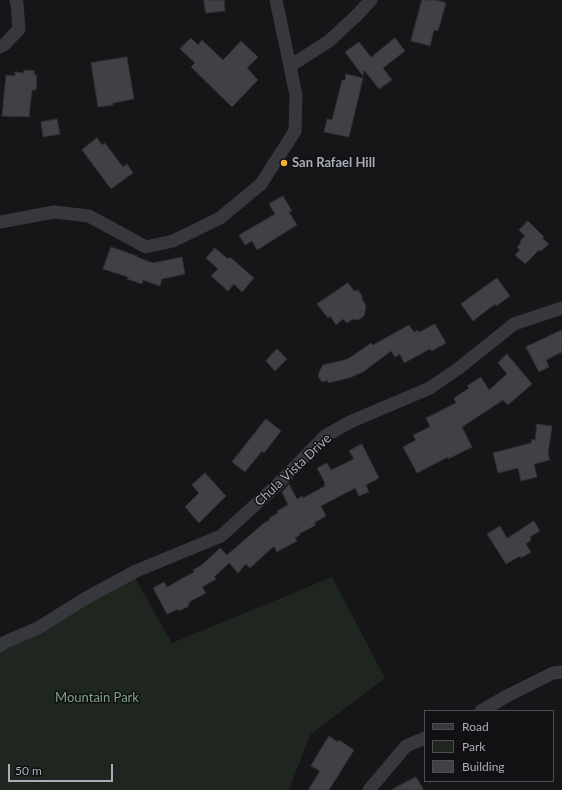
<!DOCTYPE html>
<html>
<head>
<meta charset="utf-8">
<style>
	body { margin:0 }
	#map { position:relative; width:562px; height:790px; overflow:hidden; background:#161618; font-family:Lato,sans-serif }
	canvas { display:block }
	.legend { position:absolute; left:424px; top:710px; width:130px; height:72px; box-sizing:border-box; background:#111113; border:1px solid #4d4f55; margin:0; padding:5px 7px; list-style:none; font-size:12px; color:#a8adb8 }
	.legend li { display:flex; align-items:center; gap:8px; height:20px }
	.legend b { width:20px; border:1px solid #4d4f55 }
	.scale { position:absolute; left:8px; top:764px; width:105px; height:18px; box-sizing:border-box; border:2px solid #a8adb8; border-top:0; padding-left:5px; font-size:12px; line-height:14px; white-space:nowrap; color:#a8adb8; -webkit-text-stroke:3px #111113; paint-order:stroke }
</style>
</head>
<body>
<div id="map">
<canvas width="562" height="790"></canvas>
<ul class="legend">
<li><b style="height:5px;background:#37383d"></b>Road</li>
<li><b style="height:11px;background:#1e261f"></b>Park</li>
<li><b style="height:11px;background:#404145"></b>Building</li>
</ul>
<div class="scale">50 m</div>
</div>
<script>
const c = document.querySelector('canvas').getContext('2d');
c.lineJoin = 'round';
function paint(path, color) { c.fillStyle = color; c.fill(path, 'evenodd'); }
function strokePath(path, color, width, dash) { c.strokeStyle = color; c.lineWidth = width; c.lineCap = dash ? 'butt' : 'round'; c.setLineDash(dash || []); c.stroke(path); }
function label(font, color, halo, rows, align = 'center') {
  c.font = font + ' Lato,sans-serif'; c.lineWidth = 3; c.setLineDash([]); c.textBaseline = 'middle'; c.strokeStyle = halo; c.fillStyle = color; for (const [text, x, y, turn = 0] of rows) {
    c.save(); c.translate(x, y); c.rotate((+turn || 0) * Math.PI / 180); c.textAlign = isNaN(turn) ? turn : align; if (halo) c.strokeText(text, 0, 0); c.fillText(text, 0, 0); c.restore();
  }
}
paint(new Path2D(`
	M332,577L385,678L310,735L289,790H0V645L135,578L172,643Z`), '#1e261f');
const building = new Path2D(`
	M204,0H224L225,11L206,13Z
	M422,0H436L446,3L438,31L434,30L430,46L411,41Z
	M191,38L198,45L202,40L223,60L241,41L258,57L247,68L258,80L232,107L191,67L195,63L180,49Z
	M395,38L405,51L383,68L392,80L379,89L364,70L363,76L345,52L359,42L371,57Z
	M127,57L134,99L113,103V105L98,107L91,63Z
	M24,70L35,71L34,75H37L36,90H32L29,117L17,116V117L2,116L6,75L15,76V72L24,73Z
	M346,74L363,78L349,137L324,132L327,119L332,120L342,80H345Z
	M57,119L60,134L43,137L41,122Z
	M97,138L102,145L105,143L123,167L127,164L133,173L111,189L82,150Z
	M283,196L292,211L289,212L297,225L257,250L252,241L245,245L239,235L275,214L269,204Z
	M528,221L544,237L542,238L549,244L541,251L539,250L525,264L515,255L520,250L517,247L521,243L520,241L525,236L519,230Z
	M111,247L137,256V257L153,263L182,257L185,274L162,279L160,286L143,280L142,284L127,279L128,277L103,269Z
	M215,248L228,259L230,257L254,278L242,292L234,284L228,291L211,276L218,269L206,258Z
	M497,278L510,296L496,306L495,304L473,321L461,304Z
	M348,283L354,291L358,290L362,296V299L366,306L364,316L358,320L353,319L347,323L343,319L336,325L330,316L328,318L317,304Z
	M435,324L446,343L432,351L430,349L404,363L400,354L395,357L391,351L363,372L349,378L328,383V380L322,382L318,376L320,370L323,365L348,359L371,343L373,345L409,325L414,332L418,330L419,332Z
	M562,330V352L546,360L549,367L539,372L526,347Z
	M277,349L287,359L275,371L266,361Z
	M507,354L532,384L508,405L503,400L462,427L472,447L448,459V457L417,473L403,447L416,440L413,435L430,427L426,418L456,403L454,398L469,388L467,386L481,377L489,390L507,374L498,363Z
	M266,419L281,431L264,453L262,451L245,472L232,462Z
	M537,424L552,426L548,454L550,460L534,464L537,477L521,481L518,468L498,473L493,453L531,443L532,439L535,440Z
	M362,444L379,478L366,485L369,492L359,496L355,488L321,506L326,516L314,523L316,525L299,534L300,535L295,538L297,541L277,552L274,546L250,568L246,564L238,573L229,563L214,577L216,579L202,587L206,593L189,602L190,603L188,604L189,606L179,611L178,609L176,610L167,614L153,588L164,582L167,587L194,572L193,570L203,564L220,548L227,555L264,523L270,520L269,518L278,513L277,511L288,505L282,492L289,484L297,499L302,496L303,498L325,486L324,484L325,483L317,468L327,463L331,470L354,459L349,451Z
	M205,473L226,496L199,523L185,507L199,493L192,485Z
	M534,521L540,531L530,537L531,540L526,544L531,552L521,558L520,556L506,564L487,534L500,526L507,538Z
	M329,736L338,742L339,740L354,750L329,790H308L320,771L311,766Z
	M416,777L424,790H391Z`);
paint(building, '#404145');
strokePath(building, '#303034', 1);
strokePath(new Path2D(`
	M0,47L5,44L19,29L17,3L16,0
	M290,66L329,41L355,17L371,0
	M0,222L54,212L89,216L146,247L173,241L220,218L261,184L295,131L296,95L276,0
	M0,646L5,642L38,628L86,598L136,571L221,536L277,485L325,436L350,422L430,388L459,368L514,324L562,308
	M481,711L507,696L553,673L562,672
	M369,790L406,746L425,738`), '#37383d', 13);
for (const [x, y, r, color] of [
	[284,163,4,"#f2b134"]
]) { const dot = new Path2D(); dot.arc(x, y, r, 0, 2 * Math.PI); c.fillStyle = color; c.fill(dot); strokePath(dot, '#111113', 1.5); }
label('bold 13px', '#a8adb8', '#111113', [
	["San Rafael Hill",292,163]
], 'left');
label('13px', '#a8adb8', '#111113', [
	["Chula Vista Drive",293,470,-43]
]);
label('13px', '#7fa381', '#111113', [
	["Mountain Park",97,698]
]);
</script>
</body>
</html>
